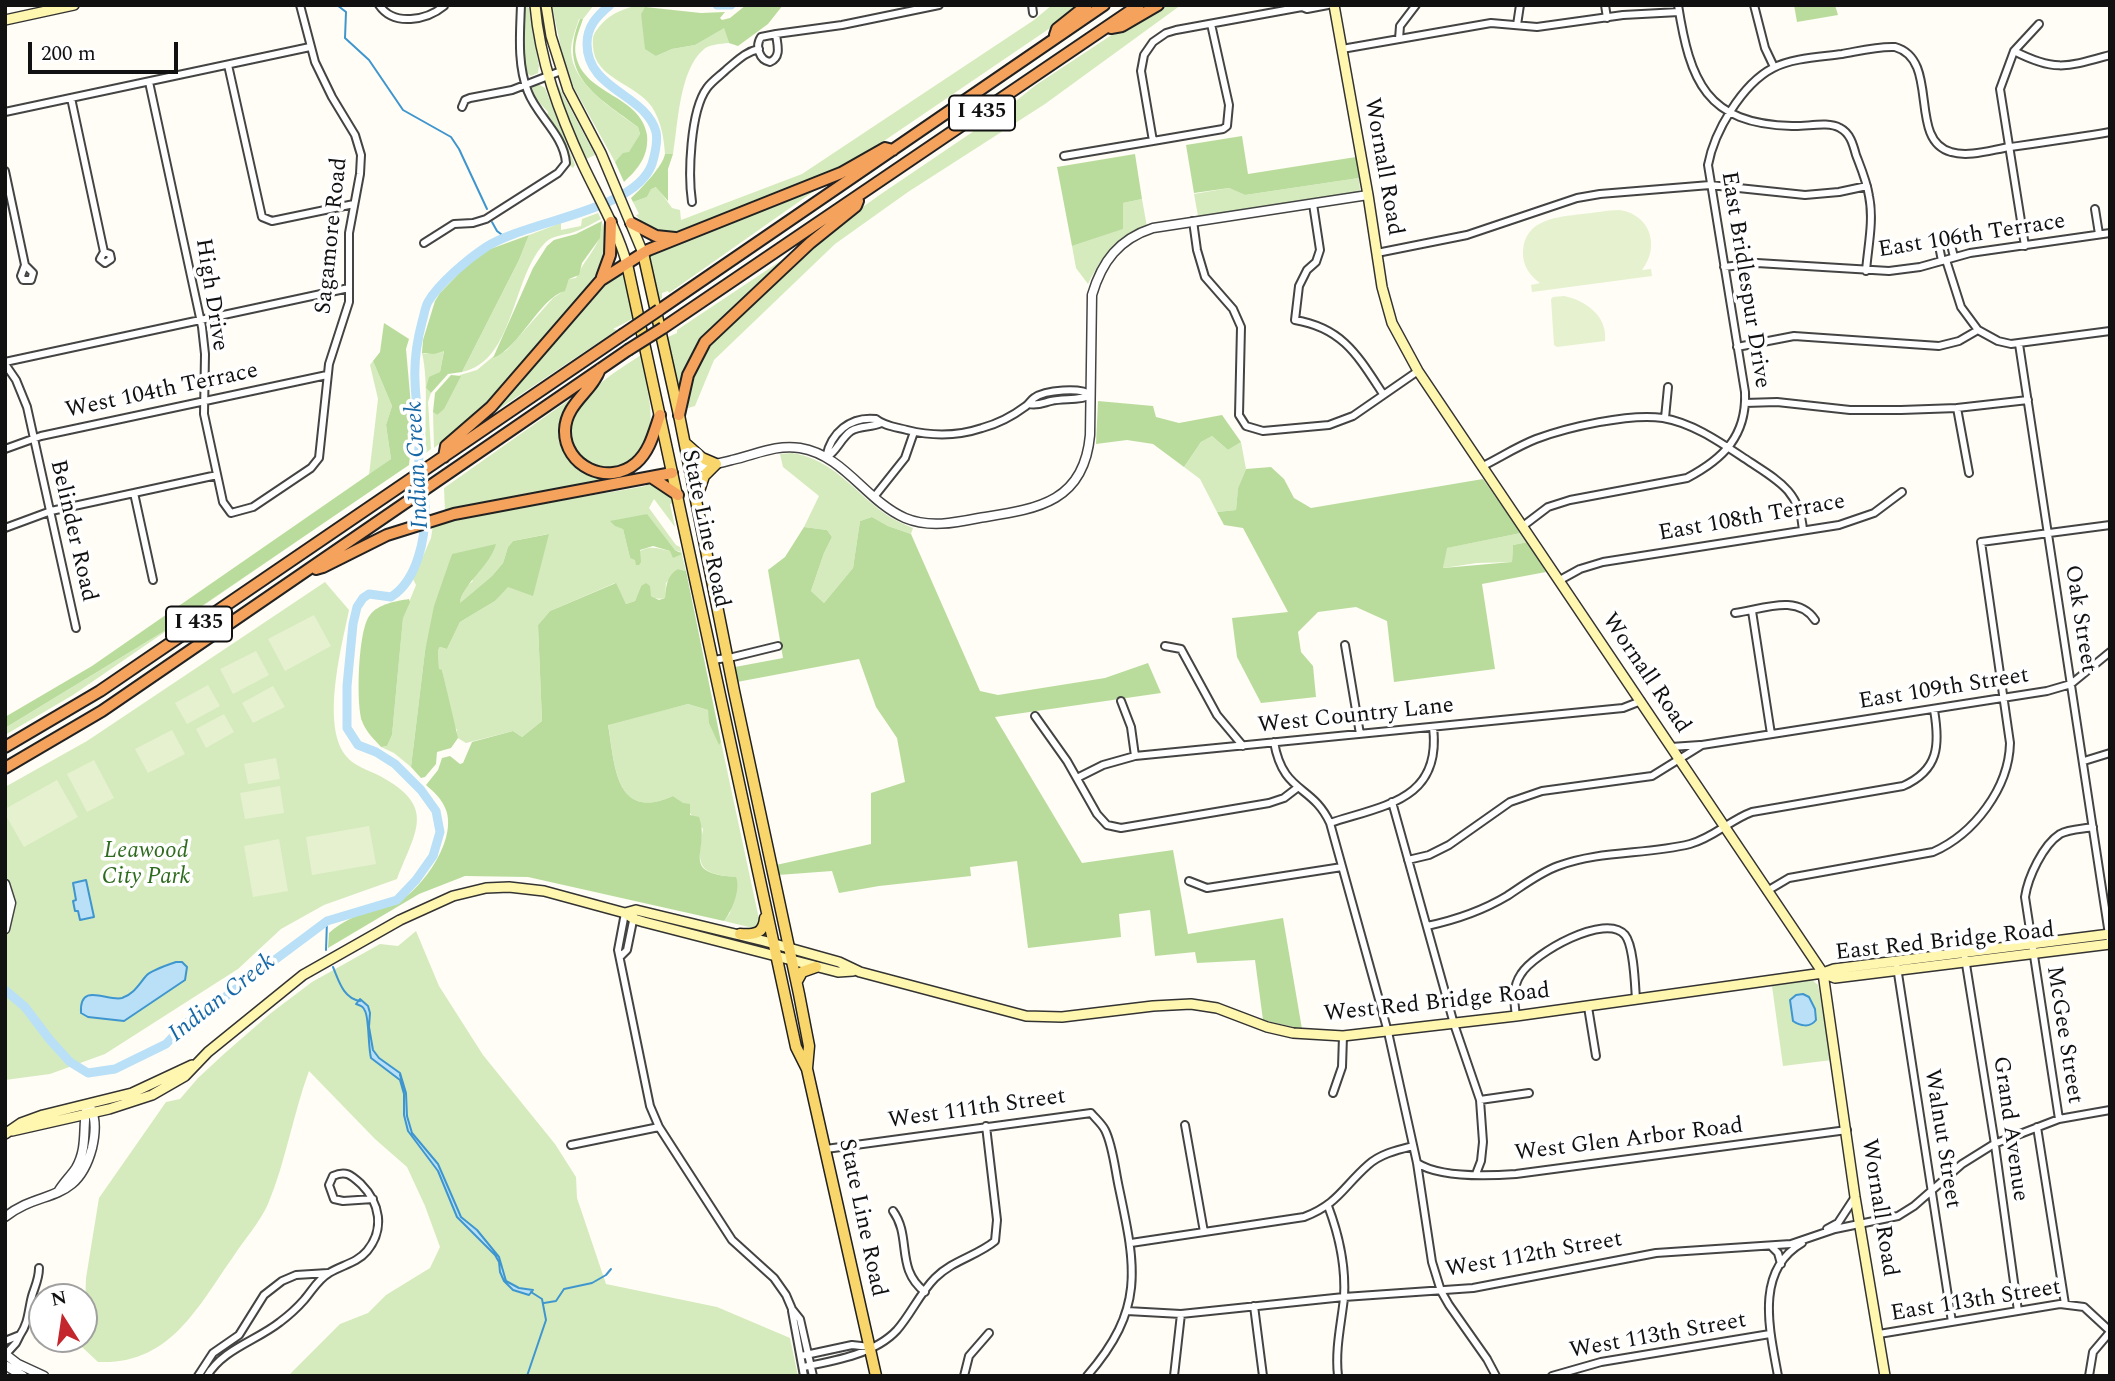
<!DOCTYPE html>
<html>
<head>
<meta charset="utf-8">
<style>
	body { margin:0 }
	#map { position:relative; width:2115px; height:1381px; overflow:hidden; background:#fffdf5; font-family:Spectral,serif }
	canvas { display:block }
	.frame { position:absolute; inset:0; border:7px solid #111; pointer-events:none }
	.north { position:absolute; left:28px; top:1283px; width:70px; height:70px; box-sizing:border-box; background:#fff; border:2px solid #a0a0a0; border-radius:50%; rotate:348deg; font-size:19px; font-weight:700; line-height:28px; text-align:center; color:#111 }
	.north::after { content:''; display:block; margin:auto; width:24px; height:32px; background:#c4262e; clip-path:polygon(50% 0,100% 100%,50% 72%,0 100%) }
	.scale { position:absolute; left:28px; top:42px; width:150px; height:32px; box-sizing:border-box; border:4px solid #111; border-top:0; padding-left:9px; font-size:21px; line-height:24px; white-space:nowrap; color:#111; -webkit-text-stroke:5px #fff; paint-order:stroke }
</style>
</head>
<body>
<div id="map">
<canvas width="2115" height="1381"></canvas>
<div class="frame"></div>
<div class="north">N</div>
<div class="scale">200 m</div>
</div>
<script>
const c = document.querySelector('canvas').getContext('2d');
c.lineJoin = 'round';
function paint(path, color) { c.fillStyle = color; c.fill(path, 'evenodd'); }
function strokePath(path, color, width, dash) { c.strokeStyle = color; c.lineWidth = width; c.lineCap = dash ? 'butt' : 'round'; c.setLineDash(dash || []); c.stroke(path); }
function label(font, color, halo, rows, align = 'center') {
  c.font = font + ' Spectral,serif'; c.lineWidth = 7; c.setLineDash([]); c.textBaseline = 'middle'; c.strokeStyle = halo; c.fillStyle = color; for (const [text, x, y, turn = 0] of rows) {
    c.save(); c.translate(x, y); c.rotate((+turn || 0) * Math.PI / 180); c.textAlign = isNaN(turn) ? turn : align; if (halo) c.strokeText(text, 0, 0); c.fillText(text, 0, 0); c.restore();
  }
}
paint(new Path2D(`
	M552,5H594L583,19H579C576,29 571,40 571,51C572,84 614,110 638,127L640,134L629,153L615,162L574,88L562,53Z
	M1052,5H1084L878,145L833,171L675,234C658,234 646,229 636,215L639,214L633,202L647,197L651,188L657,187L672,208L680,210L681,220L802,174L1034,20Z
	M1157,5H1181L1045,104L908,192L835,244L714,360L695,406L688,408L690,386L695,369L704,353L749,306L827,233L878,196L1002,112L1036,85Z
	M526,6L529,8L539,66L538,73L531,76L525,72V50L523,46V9Z
	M631,7H645L641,15L656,56L672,49L695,45L724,27L729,43C720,44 709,44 703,50C679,71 678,125 673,154H665C664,138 661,121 652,107C637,84 594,79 593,46C593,40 592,37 596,31C605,18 615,12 631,7Z
	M556,81L595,155L586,159L563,109L553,82Z
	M538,84L545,88L575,165L573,168L568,164L567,154L547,115L548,112L536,99L532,88Z
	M1359,178L1360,190L1356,193L1198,216L1194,194L1229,188L1245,195Z
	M827,182L669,293L668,291L662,293V298L659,300L649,255Z
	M1142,199L1147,227C1118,237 1101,257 1088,284L1076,268L1072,246L1122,229L1123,203Z
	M598,213L601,219C593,223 585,228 577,231C568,235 554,235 547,241C511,274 516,361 462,372L519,260L529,235L561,223V230L581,226L582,219Z
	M603,223L608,244L596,277L491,399L463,426L434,448L433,412L437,415L460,375L477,370L495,355L494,357L507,350L553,298L565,290L569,279L576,278C582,264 592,254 598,241C601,236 600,229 603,223Z
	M800,248L715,329L679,392L668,337L677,333V330Z
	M624,271L634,318L613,329L617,330L496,411L494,409L611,277Z
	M444,350L440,372L426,388L431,393L428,402L431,449L426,453C424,420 429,384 422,353L426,354Z
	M641,355C644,379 655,410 649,434C635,489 558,472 571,422C573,417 573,412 577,408C594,384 620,369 641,355Z
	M373,361L392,406L386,425L391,459L369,475L378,399L370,365Z
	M573,397L567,451L606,479L445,511L444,488Z
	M1212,436L1228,450L1241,442L1246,469L1238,488L1236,510L1217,512L1200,479L1184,467L1201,442Z
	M792,453C834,460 851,489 884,513C892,519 903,524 913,528L911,534L888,526L872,517L860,521L853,568L824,603L811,591L824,553L832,537L827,530L804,527L819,496L783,467L780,454Z
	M646,484C659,484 669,491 673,503L670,504L675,527L654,499L649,508L676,545L680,547L686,571L678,569L666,583L665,598C654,601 648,594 641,586L635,601L626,604L615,583L550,611L538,625L542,721L522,737L513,731L466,743L456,737L457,730L454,726L442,670H439L438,650L440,647L447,649L460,622L495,601L548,534L513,541L508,547L503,563L492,576L459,604L465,587L473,581L452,554L425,651L411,767L394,753L381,747L387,746L392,735L403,617L416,585L413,579L431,538L433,525C503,507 575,499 646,486ZM646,514L675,550L681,552C657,551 651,540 630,558L623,529Z
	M312,531L73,695L5,735V728L171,627Z
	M1521,533L1528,542L1513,545L1512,562L1477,563L1443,568L1446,548Z
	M325,582L349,610C342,645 320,727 347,757C353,765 370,771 380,776C437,807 416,830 397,879L324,905L281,929L238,969L105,1054L50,1074L5,1080V787L87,741Z
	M688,704L708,710L719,744L721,742L759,919L758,923L753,928L724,921L730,913L736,877C696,874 697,864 703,829C692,818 686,804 673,796C615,822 615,765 608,724Z
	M416,931L439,986L483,1055L555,1144L576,1177L577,1198L606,1284L717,1307L790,1338L798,1376H288L340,1324L368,1313L386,1295L430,1268L440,1247L425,1206L407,1167L375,1139L309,1071C293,1114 286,1161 268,1204C260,1222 244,1240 233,1257C197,1308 170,1365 98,1362L81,1346V1339H84L86,1278L99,1198L166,1102L180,1099L198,1078L225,1053L271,1013L312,982L380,944L398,946Z
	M1812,980L1818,985L1832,1060L1783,1066L1772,986Z`), '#d5ebbd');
paint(new Path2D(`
	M746,5H783L768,24L738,46L729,43L724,28L695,45L672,49L656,56L645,49L641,14L645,7L701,13L725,12L720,18L722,20L730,18Z
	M1794,5H1835L1838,15L1797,22Z
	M580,19H583C579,31 573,44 576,56C584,95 641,95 647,135C649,156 638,169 624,182L615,162L623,153L629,152L640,134L638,127C598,97 556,76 580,19Z
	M1242,136L1248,174L1356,157L1359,178L1245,195L1229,188L1194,193L1186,145Z
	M665,154H673L668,169V201L656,187L651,189L647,197L633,202L631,198C641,189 663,166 665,154Z
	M1135,154L1142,199L1123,203V229L1072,246L1057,167Z
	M602,221L600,238L582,263L579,275L569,279L565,291C539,298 520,348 493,358L533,268L547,246L554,240L576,234Z
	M529,235L519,260L462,372L448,374L431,393L426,388L429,377L440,372L444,351L434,354L422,353L423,340L435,301L440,293L469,263L482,252Z
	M384,323L409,339L406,349L413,428L409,465L171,627L5,728V717L92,666L391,459L386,425L392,406L373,361L380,352Z
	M451,375L461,376L444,409L437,415L433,412L435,393Z
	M1098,401L1153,406L1156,417L1179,423L1222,415L1241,442L1228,450L1212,436L1201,442L1184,467L1153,444L1127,440L1096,444Z
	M1271,467L1284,479L1294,498L1311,508L1483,479L1521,533L1447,548L1443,568L1512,562L1513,545L1528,542L1546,572L1482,584L1495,669L1394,682L1387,621L1356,607L1318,612L1298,632L1301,652L1313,666L1316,697L1261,703L1237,657L1232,618L1288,612L1243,528L1224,525L1217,512L1236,510L1238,488L1246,469Z
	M647,514L675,550L682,554L673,558L670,551L653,546L640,550L641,562L639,565H636L635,560L630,558L623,529L615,526L610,521Z
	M872,517L888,526L911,534L980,691L998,695L1105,678L1148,663L1161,693L995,717L1082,863L1173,850L1188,934L1283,918L1302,1029L1263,1020L1255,960L1197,963L1195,952L1155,956L1150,910L1119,914L1121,937L1028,948L1017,861L970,867L971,876L879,886L839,893L832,871L778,875L776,865L871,844V793L905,782L897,738L876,707L859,659L737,682L735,667L783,658L768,570L785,557L804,527L827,530L832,537L824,553L811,591L824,603L853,568L860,521Z
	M549,534L533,596L508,587L495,601L460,622L447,649L440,647L438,650L439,669L442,670L458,738L451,748L437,752L436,764L425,777L421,778L411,767L425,651L434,606L452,554L496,544C489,568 462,584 460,603L492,576L503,563L508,547L513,541Z
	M678,569L686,571L721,742L719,745L709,723L708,710L688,704L608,725C615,765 615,822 673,796L683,803L690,804V815L699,817C711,851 677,873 736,877C741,889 732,911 724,921L528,877L465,876L419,894L328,948L329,933C341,922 357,915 372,910C381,907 390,906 398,902C423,888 457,840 446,810C442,799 434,792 426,785L438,770L442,758L450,756L460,764L463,763L472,742L513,731L522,737L542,721L538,625L550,611L616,583L626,604L635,601L641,586L646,583L650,586L651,596L659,600L665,598C666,586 667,575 678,569Z
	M409,599L410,602L403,618L392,735L387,746L381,747C374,739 366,732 362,721C356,703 358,629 370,615C378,604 396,601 409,599Z`), '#b9dc9c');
paint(new Path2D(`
	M1620,210C1651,215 1660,247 1642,270L1651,269L1652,276L1532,292L1531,285L1540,283C1530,276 1522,265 1523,251C1525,219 1557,217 1582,214C1594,213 1607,210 1620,210Z
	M1564,296C1585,300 1608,316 1605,341L1557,347L1554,345L1551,299L1553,297Z
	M314,615L331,646L285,671L268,639Z
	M256,651L269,675L233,694L220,669Z
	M208,685L220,706L187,724L175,703Z
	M273,686L285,707L253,723L242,703Z
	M224,714L234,732L206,748L196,729Z
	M172,730L185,754L148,773L135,749Z
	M276,758L280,779L248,784L244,764Z
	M94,760L114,798L87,812L67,774Z
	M57,780L78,817L24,847L5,814V809Z
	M280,786L284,813L245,819L240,793Z
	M369,826L376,864L312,875L306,837Z
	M279,839L288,891L253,897L244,846Z`), '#e6f2cf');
const water = new Path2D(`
	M86,880L94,917L80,920L78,911H75L73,901L76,900L73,883Z
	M176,962H182L187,967L185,980L124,1021L88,1017L81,1013C79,981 108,1002 122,998C134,994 139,984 146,976C150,971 170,964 176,962Z
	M1803,994L1809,997L1815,1009L1816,1020C1810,1028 1800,1026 1793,1021L1790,1000L1796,995Z
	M360,999L368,1006L370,1013L369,1027L373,1050L379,1058L400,1073L406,1093L407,1116L412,1133L438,1164L461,1217L477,1230L499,1257L506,1281L519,1288L533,1290L529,1295L513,1290L504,1281L500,1272L499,1262L495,1255L457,1217L438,1171L408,1131L404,1115V1094L400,1080L371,1058C368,1046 369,1017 365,1011C363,1006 361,1006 356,1004Z`);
paint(water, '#b9e0f7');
strokePath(water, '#3f96cf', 2);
strokePath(new Path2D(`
	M337,5L346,12L345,38L369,60L403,110L451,137L459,149L487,209
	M492,222L497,231L506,238
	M326,950L327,921
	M333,967C339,981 343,998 360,1001
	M400,1075L405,1092
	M544,1303L556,1301L564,1289L592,1283L606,1275L611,1269
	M527,1376L546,1320L542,1299L531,1292`), '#3f96cf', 2);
strokePath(new Path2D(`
	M717,5H731
	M5,990L25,1007L50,1040L70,1062L88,1073L115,1069L166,1044L185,1024L221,1000L327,921L397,900L416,880L433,856L440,832L436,811L421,790L395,764L376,752L358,745L347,728V686L353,624L357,607L363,598L369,594L391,597C418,580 426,536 425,506C425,492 421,478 419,464C418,452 420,439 419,427C418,411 415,395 415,380C414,360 417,341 422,322C424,316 425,307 428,302C439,283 468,259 486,247C527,220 635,212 652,164C655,154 658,142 656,132C646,94 587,90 587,44C587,26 597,16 610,5`), '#b9e0f7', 9);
const minor = new Path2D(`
	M379,5C394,27 427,20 444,6
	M1032,5L1033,13
	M1605,5L1607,18
	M1678,5C1690,81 1706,124 1792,126C1806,127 1828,121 1840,128C1850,133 1853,144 1856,155C1861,168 1867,182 1869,196C1874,220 1868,246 1866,271
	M1754,5L1765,48L1774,67
	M1517,25L1520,5
	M776,34C777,44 782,57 770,62C759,60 755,46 761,37L776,34L842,25L939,5
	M1399,39L1400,26L1416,5
	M1342,49L1491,23L1537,27L1623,15L1679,12
	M2014,51C2055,72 2067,67 2110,55
	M228,65L262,217L272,221L354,204
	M149,82L202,327L205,354L204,414L223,502L231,513L253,507L311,468L319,458L329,364L349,302V233L360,174L361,155L355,135L332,97L315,62L300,5
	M71,98L104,252L100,259L105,263L111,259L110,254L104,252
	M462,107L465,100L470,98L512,90L561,71
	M5,112L310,47
	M1153,141L1223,129L1227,126L1229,105L1211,24
	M1064,156L1153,141L1141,71L1144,55L1153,42L1166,33L1176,30L1302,7L1307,9L1328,5
	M5,171L25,265L21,276L23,280H31L33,273L25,265
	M692,202C688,175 690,111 707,88C712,81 721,75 727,69C738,60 745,52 759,49
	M1313,204L1320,250L1316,262L1307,270L1299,286L1295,320C1343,328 1358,356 1383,394
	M2095,209L2099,234
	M1193,221L1197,250L1205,277L1233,309L1241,327L1239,415L1246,426L1263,431L1329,425L1353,416L1418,371
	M424,243L454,224L473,223L486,219L558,173L566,163C564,135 537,116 528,92C517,65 520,33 521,5
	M2025,246L2000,89L2014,51L2039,24
	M1377,253L1467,235L1577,198L1600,194L1710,185L1805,195L1839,192L1867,186
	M1946,260L1961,307L1978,330
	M1942,261L1938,241L1942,236L1949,237L1954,257
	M1724,267L1757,263L1889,271L1920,267L1970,253L2110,233
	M2019,344L2110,941
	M1737,347L1794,336L1939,346L1959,341L1978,330L1998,341L2011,344L2110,331
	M5,362L349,288
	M5,364L16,380L27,407L76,628
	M1745,403L1777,402L1850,410H1901L1957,408L2028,400
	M1029,404C1037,406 1043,403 1051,401C1064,398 1080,401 1091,395
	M1957,408L1969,473
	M1665,418L1668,387
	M5,449L41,436L327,375
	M826,457C831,433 850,416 876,419C884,426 896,427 907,430C931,436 958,436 982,428C997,424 1014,415 1026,406C1029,404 1031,400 1034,398C1045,390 1081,387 1091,395
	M827,457C837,451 841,438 851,431C861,425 871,428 881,423
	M1483,466C1501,457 1518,446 1536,439C1568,427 1630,413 1663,418C1694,423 1724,445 1750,462C1779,481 1800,492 1803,530
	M134,493L153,580
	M874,497L905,458L914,432
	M1523,526L1548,507L1570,500L1687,478C1723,459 1747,436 1745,392L1708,165C1714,132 1742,84 1773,68C1792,58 1820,57 1842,54C1859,51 1878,46 1895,47C1941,60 1907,140 1951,152C1967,157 1988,151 2004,148C2039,143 2075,138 2110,132
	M5,528L51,511L217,475
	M1560,580L1580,569L1603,562L1839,525L1874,513L1902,492
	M1752,611L1771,734
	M1735,613C1761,610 1797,593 1815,620
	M1345,645L1360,734
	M1165,646L1181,649L1217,715L1243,746
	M713,660L733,657L778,646
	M1121,701L1131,727L1135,756
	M1035,716L1067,761L1097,814L1107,825L1121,828L1269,803L1284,798L1297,788
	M1274,742C1283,794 1312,784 1330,823L1388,1032L1417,1163L1432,1262L1441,1291L1449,1305L1487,1359L1496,1376
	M1671,747L1700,745
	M2084,761L2110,753
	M1077,778L1103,765L1135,756L1623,708L1641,701
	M1392,802L1454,1024L1480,1100L1483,1142L1481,1161L1476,1174
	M1330,823C1385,805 1442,800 1433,727
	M1408,860L1429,855L1449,845L1510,802L1542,791L1652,776L1702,745L2047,691L2071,684L2110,652
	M1189,881L1207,888L1342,867
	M1767,891L1789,878L1933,852C1974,834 2009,788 2010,743L1981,542L2110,525
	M625,913L618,950L650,1106L659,1127L732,1240L774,1278L786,1295L792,1309L800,1319L813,1376
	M1427,926C1455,920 1482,911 1507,896C1524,885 1539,873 1558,866C1601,850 1646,855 1690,844C1713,838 1730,820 1752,812L1903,786C1939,770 1940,745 1934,710
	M621,956L627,950L634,916
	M1965,958L1994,1138L2018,1311
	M1897,967L1952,1322
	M1588,1007L1596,1056
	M1516,1016C1514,1002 1512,987 1521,974C1534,953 1606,912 1625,935C1634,946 1635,985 1636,1000
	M1333,1093L1342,1067L1343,1036
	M1480,1100L1529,1093
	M2059,1119L2025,897C2028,877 2043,845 2060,834C2069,829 2083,829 2093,827
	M1185,1125L1204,1232
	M2037,1127L2065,1304
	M571,1145L659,1127
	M826,1149L1091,1113C1095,1118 1102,1124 1105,1130C1113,1146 1115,1170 1119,1188C1136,1268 1145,1309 1087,1376
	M1417,1163C1440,1178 1488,1176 1516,1174L1847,1130
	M1328,1206C1339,1235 1346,1266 1344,1298C1341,1325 1335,1349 1338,1376
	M893,1211C912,1237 895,1269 925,1292
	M1827,1229L1838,1223L1855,1197
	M1131,1243L1304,1217C1338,1204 1343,1187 1368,1165C1380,1154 1397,1150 1413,1146
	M1771,1246L1778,1253L1781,1264
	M1254,1306L1263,1376
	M792,1311L804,1376
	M1127,1311L1181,1314L1344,1297L1473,1288L1656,1253L1791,1244L1835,1229L1898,1216L1914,1206L1962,1164L1994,1144L2059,1119L2110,1110
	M1879,1334L2060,1304L2084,1307L2110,1331
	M20,1335C29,1322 28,1311 32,1296C35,1286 39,1279 39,1268
	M5,1341L20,1335L16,1343L5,1355
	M801,1356L852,1345L870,1347
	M803,1367C834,1361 875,1354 897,1330C911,1314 920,1293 935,1278C953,1260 977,1256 995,1241L997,1220L986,1126
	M198,1376L213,1353L239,1335L264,1295L282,1281L296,1275L328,1273
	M207,1376C223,1349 256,1341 280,1322C288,1316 297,1308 304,1300C312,1291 318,1279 329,1273C342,1265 357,1263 367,1251C385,1229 380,1203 361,1184C351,1175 346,1170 333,1176L329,1185L334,1199L343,1201L373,1199
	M964,1376L969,1356L989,1333
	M1174,1376L1181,1314
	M1552,1376L1601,1362L1770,1334
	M1778,1376C1770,1331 1754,1271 1802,1243
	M2089,1376L2093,1352L2110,1332`);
const tertiary = new Path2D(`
	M691,470C704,466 718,464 732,460C755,455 776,444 800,448C844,455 866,501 905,518C929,528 954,523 979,518C1035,509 1084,504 1090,435L1092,295C1102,261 1119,239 1153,228L1368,195
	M5,884L11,903L5,929
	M58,1192C63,1183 70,1177 76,1168C87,1149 83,1131 86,1110
	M5,1217C41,1188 77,1205 92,1148C95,1135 97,1121 91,1109
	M5,1354L18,1364L44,1376
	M5,1365L23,1376`);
const secondary = new Path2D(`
	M535,5C540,62 559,113 583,165C598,197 617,229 627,264
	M546,5L551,36L568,90L601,153L643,253
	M1334,5L1368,195L1382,287L1392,323L1418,371L1823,973L1855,1197L1885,1376
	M5,20L74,5
	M625,913L636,910L764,941L839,962L860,972L1026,1016L1062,1017L1153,1006L1191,1004L1217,1008L1267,1027L1293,1033L1343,1036L1516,1016L1823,973L1834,969L2110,934
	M1823,973L1835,978L2110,944
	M12,1131L109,1109L152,1095L185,1076L208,1052L303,975L400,920L453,896L486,888L509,887L544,891L625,913L634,919L644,922L838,972L853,971
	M5,1134L21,1123L43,1115L132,1093L192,1065`);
const primary = new Path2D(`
	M643,253L679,415L734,691L799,994L809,1046L807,1068
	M627,264L796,1047L807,1069L876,1376
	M685,443L702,458L716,464L704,476L698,494
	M740,934C754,935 764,934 765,918
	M797,981L802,972L816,967`);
const motorway = new Path2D(`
	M1111,28L1122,26L1158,5
	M1055,35L1057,29L1087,5
	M631,223L656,236L675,238
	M602,277L610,255L611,222
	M659,310L1104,5
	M663,328L1139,5
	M600,369C592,392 566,403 565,430C564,466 608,487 636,463C650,451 654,432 660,415
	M679,415L688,375L705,342L810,243L856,206L858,201
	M444,457L446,446L491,407L601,280L648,250L841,173L885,148L893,150
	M651,477L678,495
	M316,569L323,567L387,535L454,514L672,473
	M5,747L100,691L622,335
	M5,768L102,711L628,350`);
strokePath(minor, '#444', 10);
strokePath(tertiary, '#444', 11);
strokePath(secondary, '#333', 12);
strokePath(primary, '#222', 13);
strokePath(motorway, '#222', 14);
strokePath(minor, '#fff', 6);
strokePath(tertiary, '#fff', 8);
strokePath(secondary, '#fff6b0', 9);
strokePath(primary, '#f9d66b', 10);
strokePath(motorway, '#f5a25d', 10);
const motorwayBridge = new Path2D(`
	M622,335L659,310
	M628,350L663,328`);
strokePath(motorwayBridge, '#222', 14, []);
strokePath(motorwayBridge, '#f5a25d', 10);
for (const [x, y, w] of [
	[982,113,66],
	[199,624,66]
]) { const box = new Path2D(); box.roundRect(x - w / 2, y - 17.5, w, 35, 5); c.fillStyle = '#fff'; c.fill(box); strokePath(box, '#111', 2); }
label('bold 21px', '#111', null, [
	["I 435",982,113],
	["I 435",199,624]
]);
label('23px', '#111', '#fff', [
	["Wornall Road",1382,167,80],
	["Sagamore Road",333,236,-84],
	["East 106th Terrace",1972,237,-9],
	["East Bridlespur Drive",1744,280,81],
	["High Drive",210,295,81],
	["West 104th Terrace",162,392,-12],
	["East 108th Terrace",1752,519,-10],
	["State Line Road",704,529,78],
	["Belinder Road",72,531,77],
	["Oak Street",2079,619,81],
	["Wornall Road",1645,674,56],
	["East 109th Street",1944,690,-9],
	["West Country Lane",1356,717,-6],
	["East Red Bridge Road",1945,943,-6],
	["West Red Bridge Road",1437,1004,-6],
	["McGee Street",2063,1035,81],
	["West 111th Street",977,1110,-8],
	["Grand Avenue",2009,1129,82],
	["Walnut Street",1941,1139,81],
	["West Glen Arbor Road",1629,1141,-7],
	["Wornall Road",1878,1208,81],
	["State Line Road",861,1218,78],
	["West 112th Street",1534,1256,-10],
	["East 113th Street",1976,1302,-9],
	["West 113th Street",1658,1337,-10]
]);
label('italic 23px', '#2f6b1f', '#fff', [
	["Leawood",146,852],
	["City Park",146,878]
]);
label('italic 24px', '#1768a6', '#fff', [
	["Indian Creek",419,465,-93],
	["Indian Creek",223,999,-38]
]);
</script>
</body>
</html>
